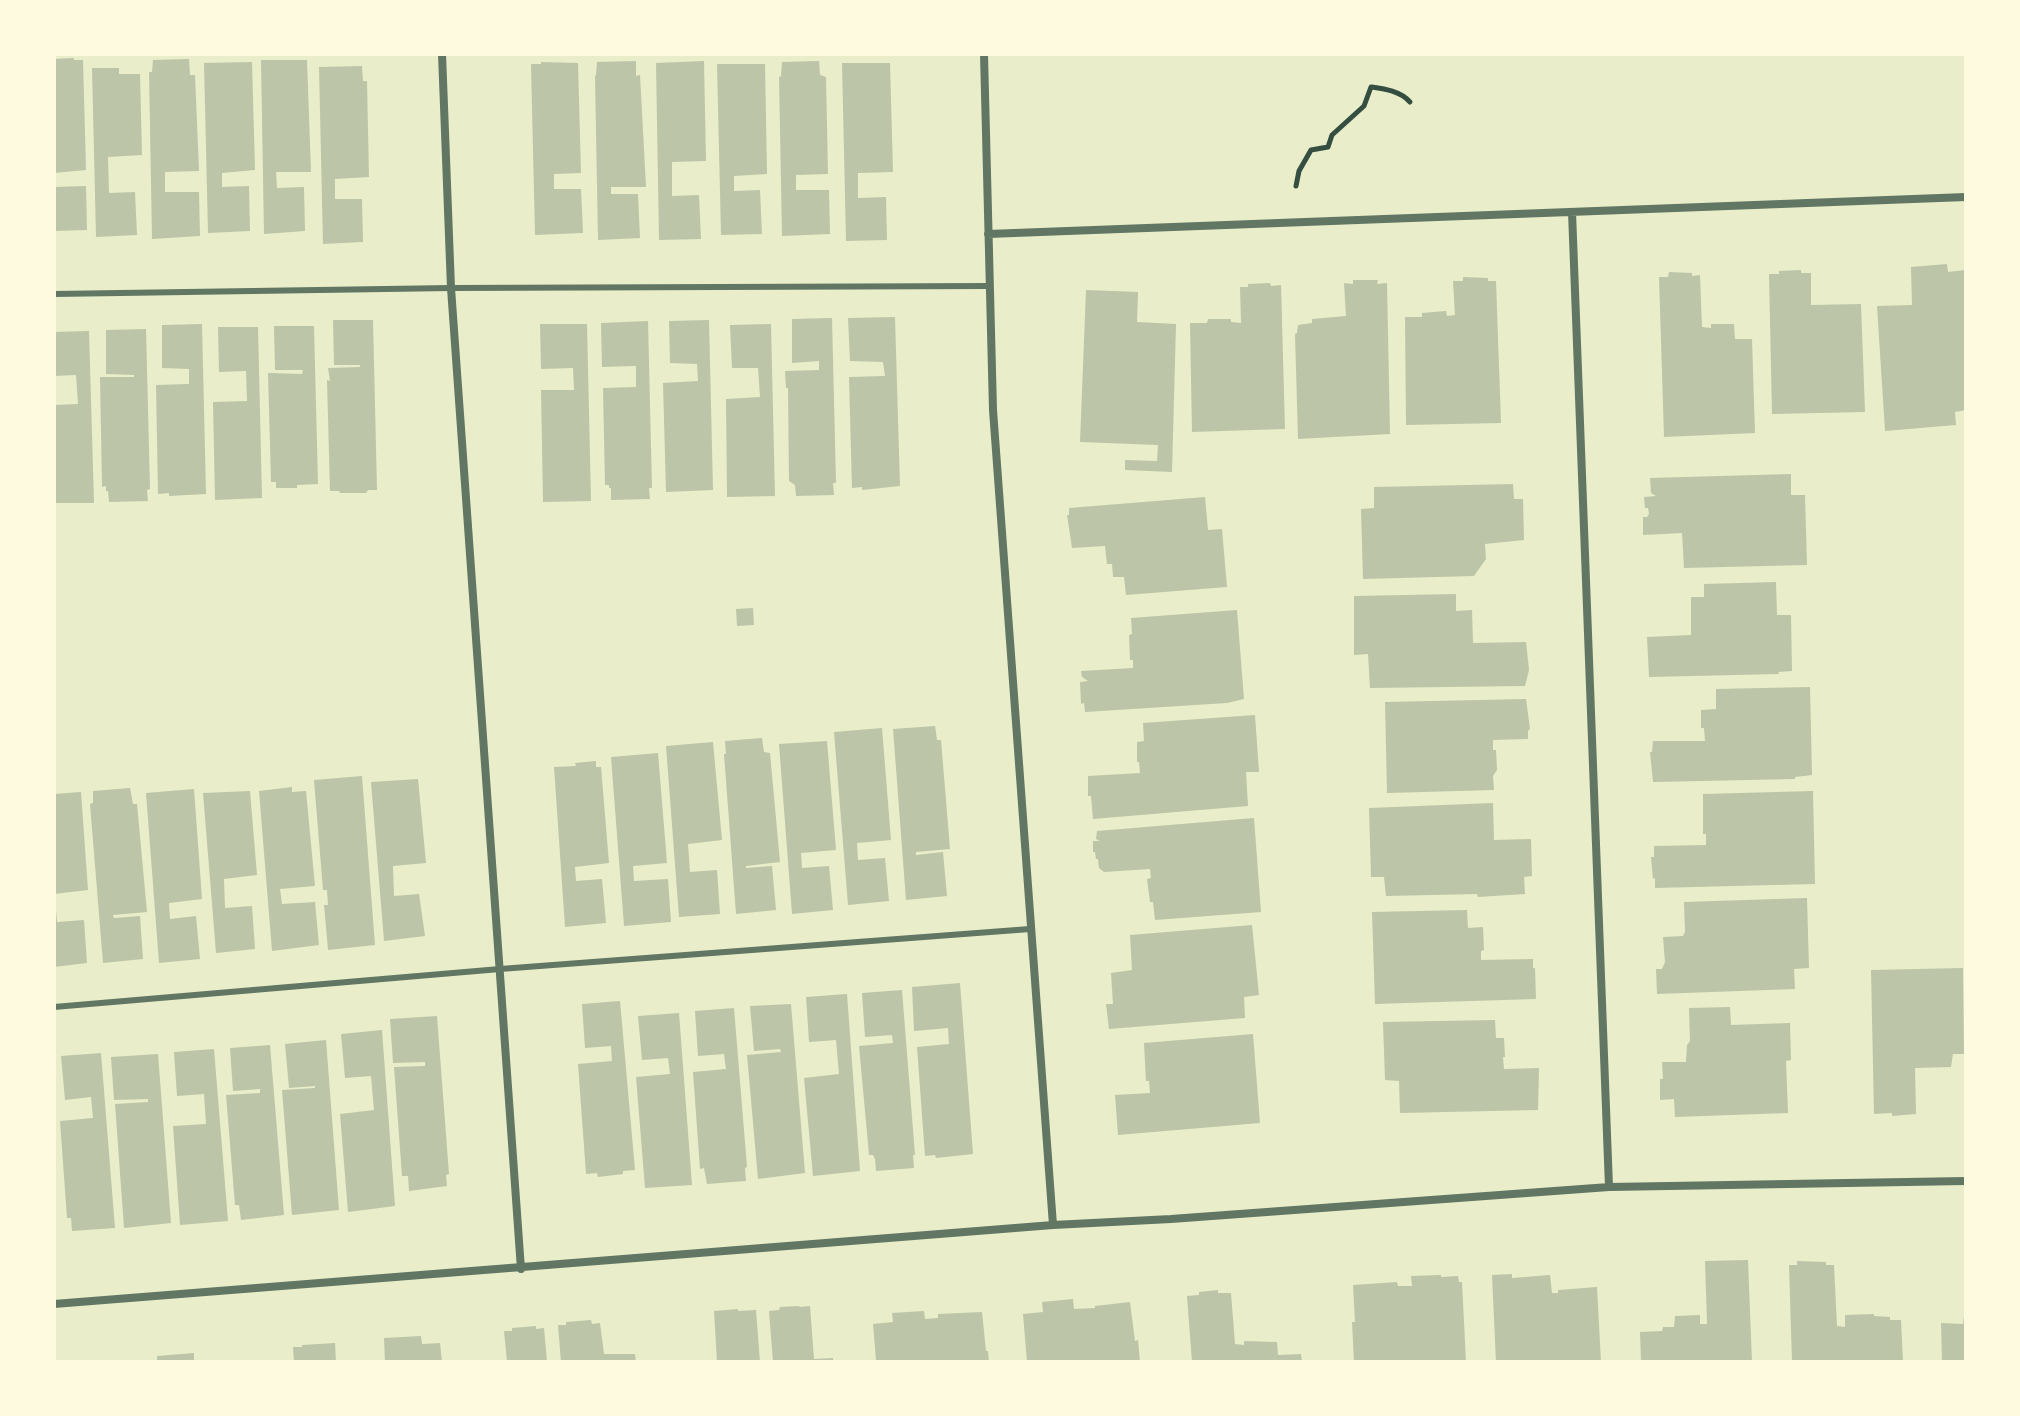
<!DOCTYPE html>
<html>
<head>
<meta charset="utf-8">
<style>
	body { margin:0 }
	#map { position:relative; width:2020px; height:1416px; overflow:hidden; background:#e9edc9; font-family:"Archivo Narrow",sans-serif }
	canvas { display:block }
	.frame { position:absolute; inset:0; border:56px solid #fefae0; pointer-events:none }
</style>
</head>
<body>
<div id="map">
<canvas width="2020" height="1416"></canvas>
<div class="frame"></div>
</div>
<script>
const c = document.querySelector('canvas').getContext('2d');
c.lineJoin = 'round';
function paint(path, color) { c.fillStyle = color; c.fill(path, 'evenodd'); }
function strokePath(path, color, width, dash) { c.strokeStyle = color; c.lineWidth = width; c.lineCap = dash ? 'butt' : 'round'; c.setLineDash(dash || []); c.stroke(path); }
paint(new Path2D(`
	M74,58V60H83L86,170L54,173V59Z
	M189,59L190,75H195L199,171L165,172V192H199L200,236L152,239L149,72H152L153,60Z
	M261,60H307L311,172H276L277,188L304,187L305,231L264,234Z
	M636,61V76L640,75L646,187H611V194H638L640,238L598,240L595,76L596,75L597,62Z
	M704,61L706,161L672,162V196L699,195L701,239L659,240L656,63Z
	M819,61L820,75L826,77L828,174L796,175V190H829L830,234L782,236L779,77L781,76L782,62Z
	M252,62L255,170L222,173V187L249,186L250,231L208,233L204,63Z
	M541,62L578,63L581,173L554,174V189H581L583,233L535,235L531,64H541Z
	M842,63H890L893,172L858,173V198L886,197L887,240L846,241Z
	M717,64H765L767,174L734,176V191L760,190L762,234L721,235Z
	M362,66L363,81H367L369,177L335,179V199H362L363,242L323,244L319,67Z
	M92,68H119V74H140L142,155L108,157L109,193L135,192L137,235L96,237Z
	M86,186L87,230L54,231V187Z
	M1947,264L1948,272L1965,270L1966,410L1955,412L1956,425L1885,431L1877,306L1912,305L1911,267Z
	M1801,270V273H1811V305L1861,304L1865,412L1772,414L1769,274H1779V271Z
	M1669,272L1692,273V276L1700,275L1702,327L1711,328V324H1734L1735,339H1752L1755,433L1664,437L1659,277H1668Z
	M1463,277L1488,278V281H1496L1501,423L1406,425L1405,317H1422V313L1446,311L1447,316L1455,315L1453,281H1463Z
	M1353,280H1378L1377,284L1387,283L1390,434L1298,439L1295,334L1297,333L1298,325L1312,323V319L1346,316L1344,283L1353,284Z
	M1270,283L1271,286L1281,285L1285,429L1192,432L1190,323H1207L1208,319H1231V322L1241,323L1240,287H1248V284Z
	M1086,290L1138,292L1137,322L1176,324L1172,472L1125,470V460L1157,461L1158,445L1080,442Z
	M895,317L900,486L862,490V487L852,488L849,377L885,376L883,362L850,361L848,318Z
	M832,318L836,483H833L834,495L796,496L795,485L789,481L788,388H786L785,371L819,370V361L792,363V319Z
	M333,320H373L377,490H368L366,493H340L339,491H330L327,380L330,381L328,368L360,367V365H334Z
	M709,320L713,490L666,492L663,383L698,381L697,364L670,363L669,321Z
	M648,321L652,488H649L650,499L611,500V488H609V485H605L603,388L636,387V366L602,367L601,323Z
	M202,324L206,494L169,496V493L158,494L156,385L189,384V369L162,368V325Z
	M540,324H587L591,501L543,502L541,390H574L573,368L541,369Z
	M771,324L775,496L727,497L726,399L760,397L758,368H732L730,325Z
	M274,326H314L318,484L297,485V488H276V482H271L268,373L302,374L303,370H275Z
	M218,327H258L262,498L215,500L213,402L247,401L246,371L219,372Z
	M146,329L150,489L147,490L148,501L109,502L108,491H106V486L102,487L100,377H134V375L106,374V330Z
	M89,331L94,503H54V405L78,404L76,375L54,376V332Z
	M1791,474V495H1805L1807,565L1684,568L1682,533L1643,535V517H1647L1649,514L1648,508H1645L1644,497L1656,496L1651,493L1650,478Z
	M1513,484L1514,499H1523L1524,540L1485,544L1486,559L1474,576L1363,579L1361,509L1374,508V487Z
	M1205,497L1208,530L1222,529L1227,587L1126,595L1124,577H1113L1112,564H1107L1105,546L1072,548L1067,515H1069V508Z
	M1776,582L1777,615H1791L1792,671L1778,672L1779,674L1649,677L1647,637L1691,635V597H1704V584Z
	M1456,594V611L1472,610L1473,643L1526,642L1529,670L1525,686L1370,688L1368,654L1354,655V596Z
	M753,608L754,625L737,626L736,609Z
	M1237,610L1244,699L1227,703L1085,712L1084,703L1081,704L1080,682L1088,681L1082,677L1081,671L1133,668V660H1130L1129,635L1132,634L1131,618Z
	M1810,687L1812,775L1795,777V779L1653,782L1650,752H1652L1653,741H1705L1704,728H1701V710L1716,709V689Z
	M1526,699L1530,729L1528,731V739L1493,740V750H1496L1497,770L1493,776L1494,790L1387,793L1385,702Z
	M1255,715L1259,772H1246L1248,806L1093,819L1091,796H1088V776L1140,773L1139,762H1137V742L1144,741L1143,723Z
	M935,726L937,740H941L950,849L916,852V855L943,852L947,896L906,900L893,729Z
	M882,728L891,840L857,843L858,860L885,858L889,901L848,905L834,732Z
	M762,738L764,752L770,753L780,862L746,866V868L772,866L776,910L736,914L724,754H726L725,741Z
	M827,741L836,850L801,853L802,868L829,866L833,910L792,914L779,744Z
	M713,742L722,840L688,844L690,872L717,870L720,914L679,917L666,746Z
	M658,753L667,863L633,866L634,881L668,879L671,922L624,926L611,757Z
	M596,761V767H601L609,863L575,867L576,881L602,879L606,923L565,927L554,767L576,766L575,763Z
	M362,776L375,945L328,950L324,905H328L327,890H323L314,780Z
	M418,779L426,863L393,866L394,896L419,894L425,936L384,941L371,782Z
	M292,787V792L306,791L315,886L280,889L282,904L315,902L319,945L272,951L259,791Z
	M130,788L133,804H137L147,912L113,915L114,918L140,916L143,959L103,963L90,804L93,803V791Z
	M194,789L202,899L169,903L170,919L196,916L200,959L159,963L146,793Z
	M250,791L257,875L224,879L225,908L252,906L255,949L216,953L203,793Z
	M1813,791L1815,884L1655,888V878L1653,879L1651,857H1654V846L1706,845V834H1703V794Z
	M81,792L88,890L54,894V794Z
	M1493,803L1494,840L1531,839L1532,876L1524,877L1525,894L1478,897L1477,894L1386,896L1384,877H1371L1369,808Z
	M1254,818L1261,912L1155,920L1153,902H1150L1147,879L1151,878L1150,869L1104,872L1099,868L1098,859H1096L1095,852H1093V841H1100L1096,839L1097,831Z
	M1807,898L1809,968L1794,969L1795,989L1657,994L1656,969H1662L1665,962L1663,937L1683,936L1685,932L1684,902Z
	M56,910L57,922L84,920L87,963L54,967V911Z
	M1467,910L1468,928L1483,927L1484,950L1481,951V960L1533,959V968H1535L1536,999L1375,1004L1372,912Z
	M1252,925L1259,995L1244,997L1245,1018L1109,1029L1106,1004H1113L1111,973L1132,970L1130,935Z
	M1963,968L1964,1054H1953L1951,1067L1915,1068L1916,1114L1892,1116V1113L1874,1114L1871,970Z
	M960,983L973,1154L936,1158L935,1155L925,1156L917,1047L949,1044L948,1028L914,1031L912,987Z
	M902,990L915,1155H913L914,1168L876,1171L875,1159L873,1155H869L859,1046L893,1043L892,1035L865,1037L862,993Z
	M847,994L860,1171L813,1176L804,1078L839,1074L836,1040L809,1042L806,997Z
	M620,1001L635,1170L623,1171V1174L598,1177L597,1173L586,1174L578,1064L612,1061L611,1046L585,1048L582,1004Z
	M791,1004L805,1173L758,1179L747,1055L781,1052L780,1049L754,1051L750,1006Z
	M1730,1007L1731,1025L1790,1023L1791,1060L1786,1061L1788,1113L1675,1117L1674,1099L1660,1100V1079H1663L1662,1062H1686L1687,1045L1690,1041L1689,1008Z
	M734,1008L747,1167L745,1168L746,1181L707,1184L704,1168L700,1169L693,1072L726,1069L724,1054L698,1056L695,1011Z
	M679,1013L692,1185L645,1188L636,1077L670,1074L668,1058L642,1060L638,1016Z
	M437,1016L449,1174L446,1175L447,1186L409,1191L408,1176H402L394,1067L425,1066V1062L393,1063L390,1019Z
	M1495,1020L1496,1038H1504L1505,1057H1503L1504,1069L1539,1068L1538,1110L1400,1113L1399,1081L1385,1080L1383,1022Z
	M382,1030L395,1206L348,1212L340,1114L374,1110L371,1076L345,1078L341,1034Z
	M1253,1034L1260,1123L1118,1135L1115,1095L1150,1093L1149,1081H1146L1144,1043Z
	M326,1040L339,1210L292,1215L282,1090L315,1088V1086L289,1088L285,1044Z
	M270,1045L284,1215L241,1220L239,1205H235L226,1095L260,1093V1089L233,1091L230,1048Z
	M214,1049L228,1221L180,1225L173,1126L206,1124L204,1094L177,1096L174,1052Z
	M101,1053L115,1228L72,1231L71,1218H67L60,1121L93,1118L91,1097L65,1100L61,1056Z
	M158,1054L171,1223L124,1228L115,1104L148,1102V1099L114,1100L111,1057Z
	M1748,1260L1752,1362H1641L1640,1332L1662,1331L1663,1327H1674L1675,1316L1700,1315V1324H1707L1705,1261Z
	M1797,1261L1826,1262V1265H1834L1837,1326L1845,1327V1315L1874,1314V1316L1890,1317V1320H1901L1903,1362H1792L1789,1265H1797Z
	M1512,1274V1278L1550,1275L1552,1293H1558V1290L1597,1287L1601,1362H1496L1492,1275Z
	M1441,1275V1277L1458,1276L1459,1282H1462L1466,1362H1354L1352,1322H1355L1353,1285L1397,1282L1398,1286H1412L1411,1276Z
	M1218,1290V1293H1231L1235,1344L1244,1345V1341L1277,1342L1278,1355L1301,1354L1302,1362H1192L1187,1296L1199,1295V1292Z
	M1073,1299L1074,1309L1095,1308V1306L1130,1302L1135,1341L1138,1340L1140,1362H1027L1023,1314L1043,1312L1042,1302Z
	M799,1306L800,1307L810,1306L814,1359L833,1358V1362H773L769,1311L779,1310L780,1307Z
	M738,1309V1311L756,1310L760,1362H717L714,1311Z
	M924,1311L925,1319L938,1318V1314L982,1312L986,1351H988L989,1362H878L876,1360L873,1324L893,1322L892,1313Z
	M1964,1316H1966V1362H1942L1941,1323L1963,1324Z
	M591,1320L592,1324L600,1323L604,1354H635L636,1362H561L558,1325H566V1322Z
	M536,1326V1329L544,1328L547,1362H507L504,1331H512V1328Z
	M421,1336L422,1344L440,1343L442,1362H385L384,1338Z
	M335,1343L336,1362H294L293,1347H302V1345Z
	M194,1353V1362H157V1356Z`), '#bcc5a7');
strokePath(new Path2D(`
	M1296,186L1299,171L1311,150L1328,147L1332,135L1364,106L1371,87C1385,89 1400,91 1410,102`), '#344e41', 5);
strokePath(new Path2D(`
	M54,294L451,288L989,286
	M54,1007L500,969L1030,929`), '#617663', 6);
strokePath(new Path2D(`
	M442,54L451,288L521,1269
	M984,54L993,410L1053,1225
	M1572,212L1609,1187
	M988,234L1966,197
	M54,1304L1053,1225L1171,1219L1609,1187L1966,1181`), '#617663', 8);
</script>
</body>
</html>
